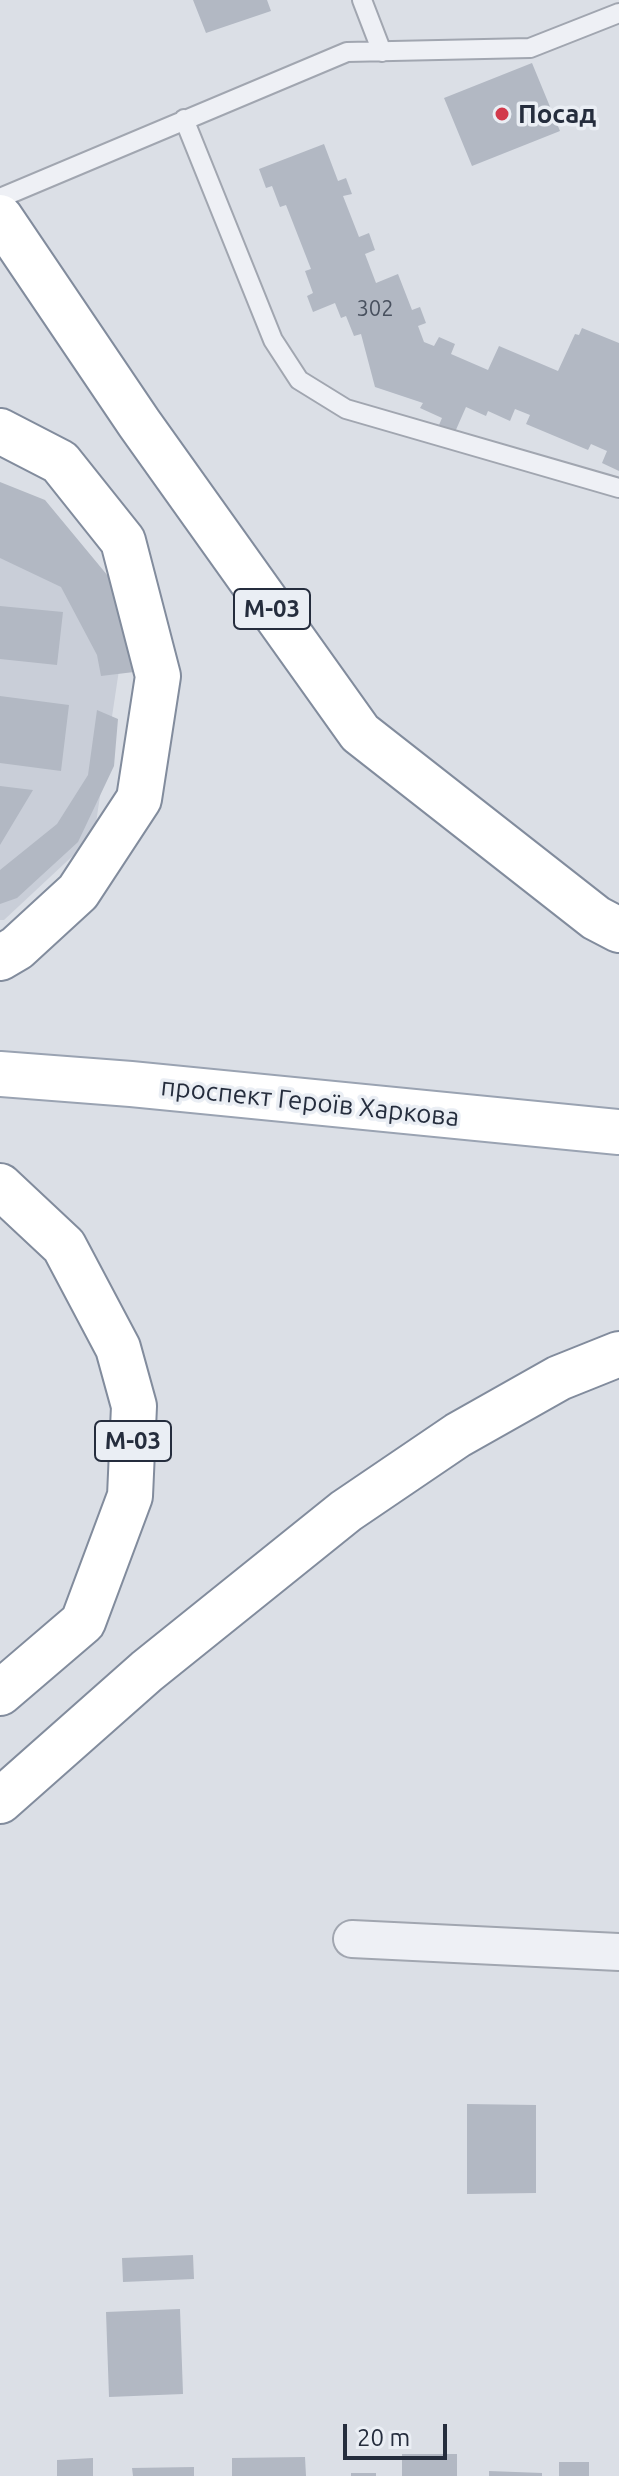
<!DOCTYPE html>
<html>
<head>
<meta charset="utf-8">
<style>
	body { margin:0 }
	#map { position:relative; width:619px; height:2476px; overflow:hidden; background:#dbdfe6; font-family:Ubuntu,sans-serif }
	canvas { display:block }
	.scale { position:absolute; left:343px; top:2424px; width:104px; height:36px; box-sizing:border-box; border:4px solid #252d3d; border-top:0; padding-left:10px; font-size:24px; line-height:28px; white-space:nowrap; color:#252d3d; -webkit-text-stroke:6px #eaeef4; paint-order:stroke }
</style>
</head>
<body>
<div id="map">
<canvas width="619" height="2476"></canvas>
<div class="scale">20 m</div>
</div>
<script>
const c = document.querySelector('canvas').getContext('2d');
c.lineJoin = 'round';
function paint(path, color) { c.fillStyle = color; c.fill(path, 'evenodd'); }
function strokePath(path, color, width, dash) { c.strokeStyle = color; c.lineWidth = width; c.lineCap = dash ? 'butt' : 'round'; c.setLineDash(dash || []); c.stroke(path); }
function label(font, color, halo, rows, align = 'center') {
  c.font = font + ' Ubuntu,sans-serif'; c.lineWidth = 7; c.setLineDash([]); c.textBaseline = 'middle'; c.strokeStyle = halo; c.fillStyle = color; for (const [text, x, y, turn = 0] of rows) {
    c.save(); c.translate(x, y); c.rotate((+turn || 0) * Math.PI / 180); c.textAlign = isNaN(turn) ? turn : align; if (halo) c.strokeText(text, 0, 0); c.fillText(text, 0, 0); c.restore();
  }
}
paint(new Path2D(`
	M0,485L119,670L94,836L4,920H0Z`), '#c9ced8');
paint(new Path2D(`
	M193,0H267L271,11L206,33Z
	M532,63L560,131L472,166L444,98Z
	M324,144L338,181L346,178L352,194L343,196L359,237L369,233L375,250L365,254L376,283L398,274L412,310L420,307L426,323L418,326L424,342L434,346L439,337L455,344L451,354L488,370L499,346L558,371L575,334L579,335L582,328L619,343V471L602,463L607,451L591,444L588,450L526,424L530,415L515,409L510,421L488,411L486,416L466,407L455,432L439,425L442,418L420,408L423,403L375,387L361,334L354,336L346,316L341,318L335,303L313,312L307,296L313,293L305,271L311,269L286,205L280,207L272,186L266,188L259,169Z
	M0,482L45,500L108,576L134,672L101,676L97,655L61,587L0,558Z
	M0,606L63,612L57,665L0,659Z
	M0,696L69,705L61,771L0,763Z
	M97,710L118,719L114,766L78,842L17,898L0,904V870L57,824L88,775Z
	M0,786L33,790L0,845Z
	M467,2104L536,2105V2193L467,2194Z
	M193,2255L194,2279L123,2282L122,2258Z
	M180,2309L183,2394L109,2397L106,2312Z
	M402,2454H457V2476H402Z
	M305,2457L306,2476H232V2458Z
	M93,2458V2476H57V2460Z
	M559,2462H589V2476H559Z
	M194,2467V2476H133L132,2468Z
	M489,2471L542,2473V2476H489Z
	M351,2473H376V2476H351Z`), '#b2b8c3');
const service = new Path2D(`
	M362,0L382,52
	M184,119L273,340L299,380L346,409L619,488
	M0,198L347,52L530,48L619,13`);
const minor = new Path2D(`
	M352,1939L619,1952`);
const primary = new Path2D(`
	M0,1074L131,1084L619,1132`);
const trunk = new Path2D(`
	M0,217L139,423L360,733L596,918L619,930
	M0,431L60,462L123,541L158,676L139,799L78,892L17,948L0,958
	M0,1186L64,1246L118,1348L134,1406L130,1496L83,1622L0,1693
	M0,1801L147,1671L346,1511L458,1435L559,1378L619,1354`);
strokePath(service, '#a1a6b0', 22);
strokePath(minor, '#a1a6b0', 40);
strokePath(primary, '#9aa3b2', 48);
strokePath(trunk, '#828c9d', 48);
strokePath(service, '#eef0f5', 18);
strokePath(minor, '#eef0f5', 36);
strokePath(primary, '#fff', 44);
strokePath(trunk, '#fff', 44);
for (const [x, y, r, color] of [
	[502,114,8,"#d2394b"]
]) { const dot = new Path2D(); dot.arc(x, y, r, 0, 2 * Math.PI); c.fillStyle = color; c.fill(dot); strokePath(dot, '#eaeef4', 3); }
label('22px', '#48505e', null, [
	["302",375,309]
]);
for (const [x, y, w] of [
	[272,609,76],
	[133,1441,76]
]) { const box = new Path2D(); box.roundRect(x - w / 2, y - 20, w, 40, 6); c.fillStyle = '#eaeef4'; c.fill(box); strokePath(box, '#252d3d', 2); }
label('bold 24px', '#252d3d', null, [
	["М-03",272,609],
	["М-03",133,1441]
]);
label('bold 26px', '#252d3d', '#eaeef4', [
	["Посад",518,114]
], 'left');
label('26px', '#252d3d', '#eaeef4', [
	["проспект Героїв Харкова",310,1102,6]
]);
</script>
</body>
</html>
